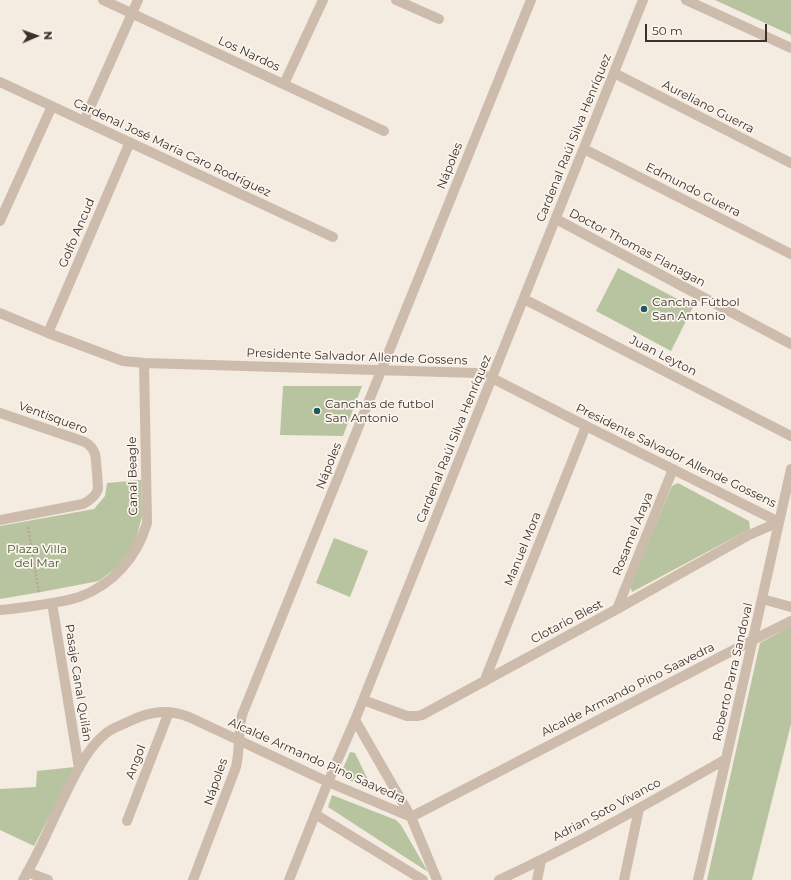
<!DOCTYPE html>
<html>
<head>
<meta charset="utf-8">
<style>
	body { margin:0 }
	#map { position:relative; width:791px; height:880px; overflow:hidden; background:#f4ebe1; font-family:Montserrat,sans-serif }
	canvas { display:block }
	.north { position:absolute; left:16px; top:16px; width:40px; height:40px; -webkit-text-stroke:3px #fbf5ee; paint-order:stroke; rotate:88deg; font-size:11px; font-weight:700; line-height:16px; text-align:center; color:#3b302b }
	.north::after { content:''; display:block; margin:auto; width:14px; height:18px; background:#3b302b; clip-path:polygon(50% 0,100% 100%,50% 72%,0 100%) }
	.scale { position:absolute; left:645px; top:24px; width:122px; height:18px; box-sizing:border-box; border:2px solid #3b302b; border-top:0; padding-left:5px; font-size:12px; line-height:14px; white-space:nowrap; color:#3b302b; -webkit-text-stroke:3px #fbf5ee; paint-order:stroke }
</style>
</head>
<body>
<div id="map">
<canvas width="791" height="880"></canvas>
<div class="north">N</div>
<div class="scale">50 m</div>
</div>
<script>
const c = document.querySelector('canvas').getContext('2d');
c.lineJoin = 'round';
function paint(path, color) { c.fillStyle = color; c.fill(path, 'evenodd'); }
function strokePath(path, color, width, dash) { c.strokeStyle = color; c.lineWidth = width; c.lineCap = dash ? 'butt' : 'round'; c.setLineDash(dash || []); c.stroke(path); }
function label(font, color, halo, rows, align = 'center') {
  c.font = font + ' Montserrat,sans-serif'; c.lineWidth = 3.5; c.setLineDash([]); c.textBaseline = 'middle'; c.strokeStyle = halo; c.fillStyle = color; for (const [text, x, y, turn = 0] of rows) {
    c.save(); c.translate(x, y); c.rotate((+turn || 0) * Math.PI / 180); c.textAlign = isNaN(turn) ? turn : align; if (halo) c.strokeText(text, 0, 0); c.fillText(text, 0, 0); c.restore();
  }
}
paint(new Path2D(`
	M715,0H791V35Z
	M618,268L693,307L671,351L596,311Z
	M283,386H362L343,436L280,435Z
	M141,480L142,516L136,540L124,561L116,568L99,581L41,592L0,599V526L94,509L105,496L107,483Z
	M678,483L749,521L750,529L632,592L630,586L672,486Z
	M334,538L368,551L350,597L316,583Z
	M791,626V724L752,880H707L760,643Z
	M350,752L355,753L369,782L368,786H364L341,777V773Z
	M75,767L34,846L0,830V789L36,787L37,771Z
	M332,795L396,820L401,825L428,872L328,807Z`), '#b8c4a0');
strokePath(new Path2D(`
	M28,527L39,593`), '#b9a596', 2.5, [2, 2]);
strokePath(new Path2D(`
	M103,0L384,131
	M396,0L439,19
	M614,73L791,163
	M0,82L333,237
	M284,84L323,0
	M84,121L138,0
	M584,149L791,254
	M556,219L791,344
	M0,221L52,106
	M524,299L791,436
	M0,313L48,333L123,361L144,363L476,373L492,378L586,426L779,522
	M48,333L130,142
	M0,413L85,442C90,445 93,448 95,454C96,458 98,485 98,489C96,496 89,501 83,504L0,520
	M762,599L791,607
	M52,603L79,768
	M617,609L673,469
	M0,610C13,609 27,607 40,605C53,603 67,601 79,597C113,585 137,557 147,523L144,363
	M484,682L586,426
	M363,700L407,716H417L422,715L617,609L749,535L779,522
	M355,720L411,817L437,880
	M315,814L423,880
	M127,821L169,712
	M27,872L48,880
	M23,880C39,853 51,823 65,795C76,773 86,750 105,734C111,728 122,725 130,721C151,711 167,709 189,717L328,782L411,817L753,640L791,621
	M193,880L236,767C240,750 238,732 242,715L531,0
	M289,880L328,782L355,720L643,0
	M499,880C577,844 651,802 726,759
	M537,880L541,861
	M624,880L639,809
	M698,880L726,759L791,469`), '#cdbbac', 10);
strokePath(new Path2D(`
	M686,0L791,48`), '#cdbbac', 10);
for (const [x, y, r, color] of [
	[644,309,4,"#1f5a5e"],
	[317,411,4,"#1f5a5e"]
]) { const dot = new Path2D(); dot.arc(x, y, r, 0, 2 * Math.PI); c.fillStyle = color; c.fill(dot); strokePath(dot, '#fbf5ee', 1.5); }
label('12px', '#3b302b', '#fbf5ee', [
	["Los Nardos",249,54,25],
	["Aureliano Guerra",708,107,27],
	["Cardenal Raúl Silva Henríquez",574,138,-68],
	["Cardenal José María Caro Rodríguez",172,148,25],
	["Nápoles",450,166,-68],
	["Edmundo Guerra",693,190,27],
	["Golfo Ancud",77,233,-67],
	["Doctor Thomas Flanagan",637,248,28],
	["Juan Leyton",663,356,27],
	["Presidente Salvador Allende Gossens",357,357,2],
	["Ventisquero",53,418,20],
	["Cardenal Raúl Silva Henríquez",454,439,-68],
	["Presidente Salvador Allende Gossens",676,456,26],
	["Nápoles",329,466,-68],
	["Canal Beagle",133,476,-91],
	["Rosamel Araya",633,534,-68],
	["Manuel Mora",523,549,-68],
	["Clotario Blest",567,622,-28],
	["Roberto Parra Sandoval",733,672,-77],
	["Pasaje Canal Quilán",78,683,81],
	["Alcalde Armando Pino Saavedra",628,690,-27],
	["Alcalde Armando Pino Saavedra",317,761,24],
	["Angol",136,762,-69],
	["Nápoles",216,782,-71],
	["Adrian Soto Vivanco",607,810,-28]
]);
label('12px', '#3b302b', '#fbf5ee', [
	["Cancha Fútbol",652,302],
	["San Antonio",652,316],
	["Canchas de futbol",325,404],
	["San Antonio",325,418]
], 'left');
label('12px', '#4a5a2e', '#fbf5ee', [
	["Plaza Villa",37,549],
	["del Mar",37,563]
]);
</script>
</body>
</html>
